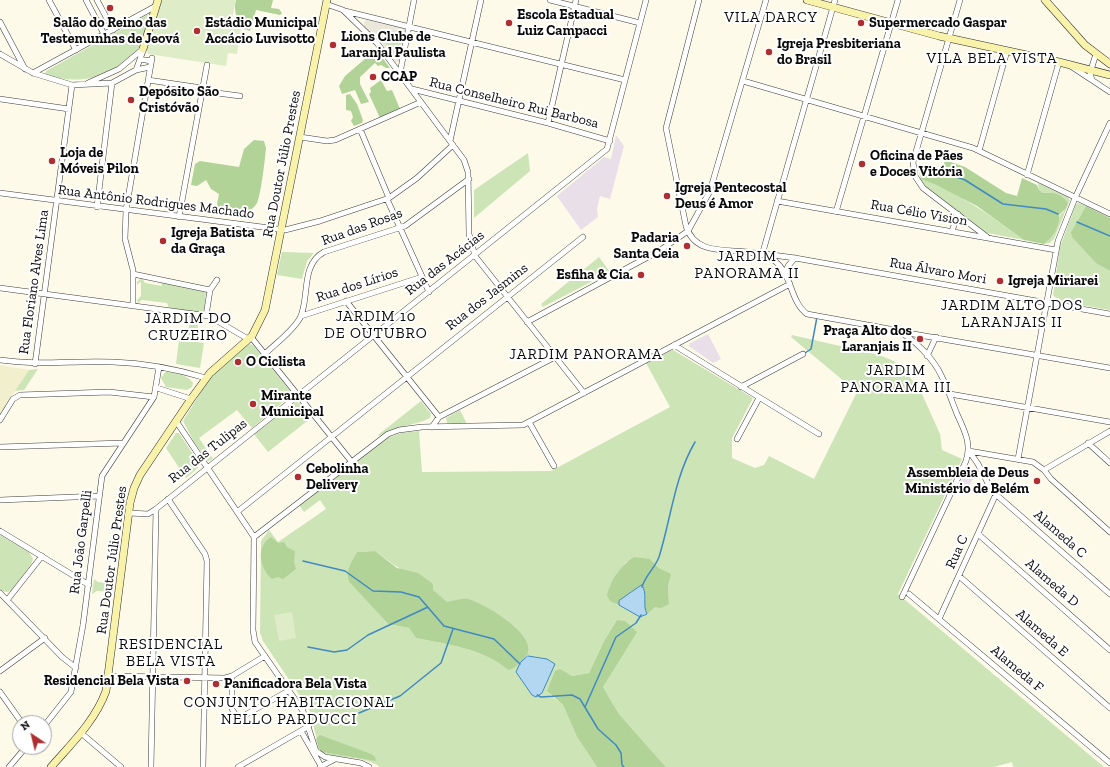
<!DOCTYPE html>
<html>
<head>
<meta charset="utf-8">
<style>
	body { margin:0 }
	#map { position:relative; width:1110px; height:767px; overflow:hidden; background:#fdfaea; font-family:"Zilla Slab",serif }
	canvas { display:block }
	.north { position:absolute; left:12px; top:715px; width:40px; height:40px; box-sizing:border-box; background:#fff; border:1px solid #9d9d9d; border-radius:50%; rotate:325deg; font-size:11px; font-weight:700; line-height:16px; text-align:center; color:#0a0a0a }
	.north::after { content:''; display:block; margin:auto; width:14px; height:18px; background:#ae2f31; clip-path:polygon(50% 0,100% 100%,50% 72%,0 100%) }
</style>
</head>
<body>
<div id="map">
<canvas width="1110" height="767"></canvas>
<div class="north">N</div>
</div>
<script>
const c = document.querySelector('canvas').getContext('2d');
c.lineJoin = 'round';
function paint(path, color) { c.fillStyle = color; c.fill(path, 'evenodd'); }
function strokePath(path, color, width, dash) { c.strokeStyle = color; c.lineWidth = width; c.lineCap = dash ? 'butt' : 'round'; c.setLineDash(dash || []); c.stroke(path); }
function label(font, color, halo, rows, align = 'center') {
  c.font = font + ' "Zilla Slab",serif'; c.lineWidth = 4; c.setLineDash([]); c.textBaseline = 'middle'; c.strokeStyle = halo; c.fillStyle = color; for (const [text, x, y, turn = 0] of rows) {
    c.save(); c.translate(x, y); c.rotate((+turn || 0) * Math.PI / 180); c.textAlign = isNaN(turn) ? turn : align; if (halo) c.strokeText(text, 0, 0); c.fillText(text, 0, 0); c.restore();
  }
}
paint(new Path2D(`
	M616,135L624,146L610,199L600,196L597,209L598,217L581,230L557,196L604,157L611,159Z
	M708,334L721,359L713,363L689,346L690,343Z
	M969,468L976,472L967,491L959,486L965,471Z`), '#e8dfe9');
paint(new Path2D(`
	M0,365L29,370L0,414Z`), '#f1efcc');
paint(new Path2D(`
	M147,15L150,16C147,26 145,41 139,48C118,77 77,87 45,74L46,71Z
	M368,19L405,29L399,62H396L383,44L364,27V22Z
	M528,153L530,171L474,218V190Z
	M919,178C959,193 990,215 1024,240L987,233L926,187Z
	M1038,183L1068,197L1070,200L1054,239L1050,243L1044,244C1055,236 1053,220 1064,211L1050,192L1043,193L1039,190Z
	M1078,203L1086,206L1071,232L1097,264L1110,271V310L1059,301L1053,295L1060,247L1076,204Z
	M282,252L314,253L307,261L302,279L277,275Z
	M599,257L610,272L543,307L541,304Z
	M142,278L145,283L162,286L161,282L206,292L204,311L200,313L169,308L167,303L142,300L138,303L137,300L141,296V283L140,282L137,285V282Z
	M190,318L199,319L196,342L204,343L200,368L176,364L179,339L187,340Z
	M792,335L879,355L894,361L907,373L922,394L940,434L942,450L962,459L898,594L1104,767H1013L1012,762L994,767H666L619,714L603,687L609,676L617,620L604,641L589,673L572,676L560,670L550,695L563,705L577,737L597,767H380C361,753 332,761 319,749L310,711L263,641L260,633L261,541L269,530L278,542L326,509L320,500L304,512L299,505L387,438L401,433L419,431L422,472L551,471L670,407L646,363L673,350L753,398L732,438V458L755,468L764,465L769,456L814,479L857,392L791,337ZM375,551C398,569 425,583 447,603L466,599L528,656L508,670C482,648 449,645 416,638L409,628L388,624L350,583L357,552ZM650,559L659,568L670,574L668,586L669,604L655,606L647,614L645,590H634L630,594L623,596L619,605L611,602L609,587L626,562Z
	M249,344L253,345L291,392V395L252,428L237,410L199,438L213,459L208,461L194,442L183,421L210,377Z
	M38,369L24,390L15,391L29,370Z
	M166,371C173,371 189,376 193,383L192,387L187,390L166,387L161,378Z
	M421,401L431,414L430,418C414,426 395,426 379,436L378,435Z
	M296,402L299,403L311,418L268,452L254,434Z
	M460,410L467,424L447,423L446,418Z
	M176,433H179L199,463L198,468L186,478L166,448Z
	M0,535L29,552L33,559L31,565L11,591L7,592L0,591Z
	M94,579L98,582L114,584L113,592L97,591L92,594Z`), '#cde4b7');
paint(new Path2D(`
	M236,0H273L271,8L279,9L282,13L280,15L256,10L250,31L244,29C237,23 233,9 236,0Z
	M373,52L379,53L390,68H386L381,65L378,66L375,63L360,77V84L369,102L361,104L355,90L342,94L339,86L345,76Z
	M381,80L387,91L392,90L400,109L380,118L369,94L371,92L370,88Z
	M350,94L357,104L363,120L362,123L354,126L351,121L353,117L351,111L346,110V95Z
	M254,140L264,141L266,148C265,159 261,195 257,203C252,212 241,215 232,214L227,205L223,208H219L217,204L219,194L211,189L206,180L197,186L191,185L195,164L200,161L239,167L244,149Z
	M945,160L965,167L1006,193L1017,196L1022,178L1037,185L1039,190L1043,193C1052,191 1062,194 1068,203L1066,208L1059,215C1060,227 1053,237 1044,244L1024,240L977,206L936,185L921,179L917,166L942,171Z
	M1086,206L1110,218V271L1097,264L1072,237L1071,232Z
	M271,537L278,543L284,542L287,547L295,551L294,562L296,569L283,579L278,577L272,579C260,569 255,547 271,537Z
	M375,551L397,568L418,573L433,584V590L447,602C453,601 462,598 468,599C486,604 547,640 523,660C517,665 516,668 508,670C482,648 449,645 416,638L409,628L388,624L350,583C344,571 352,562 357,552Z
	M634,557L650,559L659,568L671,574L668,586L669,604L661,608L655,607L647,614L645,609V590H634C629,595 624,596 619,601V605L611,602L607,596C609,582 622,564 634,557Z
	M617,620L625,621L637,632L603,687L619,714L666,767H597L577,737L563,705L547,691L555,671L560,669L572,676L589,673L604,641Z
	M320,735L371,754L375,757L376,761L322,752L319,749L316,739Z`), '#b1d398');
paint(new Path2D(`
	M162,0H236L230,26L241,29L237,54L228,53L226,66L148,54L147,50Z
	M292,612L296,638L279,641L274,615Z`), '#deecc8');
paint(new Path2D(`
	M368,19L405,29L399,62H396L383,44L364,27V22ZM389,36L401,43L397,59L385,43L387,37Z`), '#ebe7db');
const water = new Path2D(`
	M642,585C648,594 642,605 647,614L640,617L619,605V601Z
	M528,656L547,659L555,664L542,693L536,697L532,695L516,672L520,663Z`);
paint(water, '#b3d7f0');
strokePath(water, '#408ac1', 1);
strokePath(new Path2D(`
	M922,173L951,175L965,180L1003,204L1046,209L1058,214
	M1077,222L1110,236
	M805,353L811,349L817,317
	M303,561L345,571L373,591L401,592L419,597L444,626L494,639L520,664
	M642,587C645,576 655,568 659,557C671,519 674,478 695,442
	M308,647L334,652L347,650L368,635L428,607
	M537,695L541,697L572,695L580,699L598,729L616,745L621,753L622,765L624,767
	M585,707L616,637L636,623L641,615
	M359,713L400,696L441,663L453,629`), '#408ac1', 1.5);
const street = new Path2D(`
	M49,0L76,50
	M86,0L104,34
	M97,0L113,30
	M550,0L640,23
	M699,0L666,128L686,226C697,262 741,244 768,257C793,268 788,300 807,314L895,330C913,337 934,359 942,377C948,389 952,402 957,414C964,430 972,443 966,461L902,597
	M960,0L913,162L915,176L923,188L987,237
	M326,4L343,10L377,43L464,160L468,172L469,234L475,256L584,393
	M345,11L625,80
	M0,22L25,69
	M0,54L33,73L72,85L112,83L136,70L150,67
	M140,59L151,61
	M1072,67L1110,92
	M136,70L143,51
	M33,73L156,6
	M400,73L414,0
	M148,80L202,88
	M1092,80L1090,73L1096,54
	M743,81L973,148L1110,214
	M88,83L119,69L143,49
	M412,89L548,123L610,141
	M202,91L240,96
	M0,99L69,109
	M548,123L576,0
	M360,129L389,198
	M300,137L327,141L335,140L421,102
	M450,141L481,0
	M979,151L1007,51
	M1027,175L1059,62
	M0,193L285,230L320,221L389,198L417,178L453,145
	M387,199L429,292
	M777,201L1056,250
	M97,207L112,83
	M836,212L898,0
	M179,217L207,65
	M952,231L958,214
	M765,254L795,258L1110,314
	M762,255L835,0
	M133,274L210,290L206,316
	M785,274L788,266L795,258
	M0,288L209,316L248,339
	M210,290L217,280
	M346,301L439,417
	M133,306V270L125,239L126,210L152,58
	M301,316L422,277
	M527,322L659,251L688,231L710,191L766,0
	M902,332L1110,368
	M251,337L351,461
	M674,345L819,434
	M265,354C276,343 292,332 300,318C310,298 300,265 324,252L405,226L469,179
	M927,356L936,337
	M0,360C40,366 74,360 113,362C145,363 176,369 206,378
	M35,364L72,85
	M741,387L803,354
	M157,388L191,399
	M950,394L1110,422
	M0,420L13,399L20,395L109,392L154,397
	M176,421L254,537
	M529,422L554,466
	M432,427L439,417L555,357
	M737,439L759,398
	M1088,443L1110,463
	M0,447L123,443
	M969,451L978,464L992,491L1110,594
	M969,451L1033,462L1044,470L1051,479L1110,532
	M1018,459L1058,241L1075,198L1110,123
	M1044,470L1110,431
	M168,499L205,554L207,561L203,767
	M0,500L99,496
	M237,512L583,237
	M129,513L148,514L156,509L607,149L646,0
	M0,531L89,585
	M978,534L1110,650
	M254,537L388,434L399,430L422,427L523,425L790,284
	M254,537L253,630L255,642L303,711L316,751L325,757L361,763L369,767
	M959,576L1110,708
	M0,593L62,657L76,668
	M909,594L1110,763
	M8,599L42,556
	M939,619L996,494
	M0,671L45,638
	M109,676L225,678L232,676L265,656
	M232,676V709L238,719L288,691
	M0,692L22,723
	M44,726L71,692L83,625L102,476L154,397L159,367
	M301,731L321,766
	M81,733L121,767
	M9,767L26,747
	M151,767L156,509
	M238,767L309,726
	M320,767L335,759`);
const secondary = new Path2D(`
	M807,0L939,36L1059,62L1110,75
	M1045,0L1085,45L1110,64
	M143,49L158,0
	M51,767C72,743 95,721 106,691L130,503L134,488L140,475L191,399L210,373L252,336L265,310L327,0`);
strokePath(street, '#3d3d3d', 6);
strokePath(secondary, '#2c2c2c', 8);
strokePath(street, '#fff', 5);
strokePath(secondary, '#f8f2aa', 7);
for (const [x, y, r, color] of [
	[110,8,4,"#ae2f31"],
	[509,23,4,"#ae2f31"],
	[861,23,4,"#ae2f31"],
	[197,31,4,"#ae2f31"],
	[333,45,4,"#ae2f31"],
	[769,52,4,"#ae2f31"],
	[373,77,4,"#ae2f31"],
	[131,100,4,"#ae2f31"],
	[52,161,4,"#ae2f31"],
	[862,164,4,"#ae2f31"],
	[667,196,4,"#ae2f31"],
	[163,241,4,"#ae2f31"],
	[687,246,4,"#ae2f31"],
	[641,275,4,"#ae2f31"],
	[1000,281,4,"#ae2f31"],
	[920,339,4,"#ae2f31"],
	[238,362,4,"#ae2f31"],
	[253,404,4,"#ae2f31"],
	[298,477,4,"#ae2f31"],
	[1037,481,4,"#ae2f31"],
	[187,681,4,"#ae2f31"],
	[216,684,4,"#ae2f31"]
]) { const dot = new Path2D(); dot.arc(x, y, r, 0, 2 * Math.PI); c.fillStyle = color; c.fill(dot); strokePath(dot, '#fff', 1.5); }
label('bold 14px', '#0a0a0a', '#fff', [
	["Escola Estadual",517,15],
	["Luiz Campacci",517,31],
	["Salão do Reino das",110,23,"center"],
	["Testemunhas de Jeová",110,39,"center"],
	["Estádio Municipal",205,23],
	["Accácio Luvisotto",205,39],
	["Supermercado Gaspar",869,23],
	["Lions Clube de",341,37],
	["Laranjal Paulista",341,53],
	["Igreja Presbiteriana",777,44],
	["do Brasil",777,60],
	["CCAP",381,77],
	["Depósito São",139,92],
	["Cristóvão",139,108],
	["Loja de",60,153],
	["Móveis Pilon",60,169],
	["Oficina de Pães",870,156],
	["e Doces Vitória",870,172],
	["Igreja Pentecostal",675,188],
	["Deus é Amor",675,204],
	["Igreja Batista",171,233],
	["da Graça",171,249],
	["Padaria",679,238,"right"],
	["Santa Ceia",679,254,"right"],
	["Esfiha & Cia.",633,275,"right"],
	["Igreja Miriarei",1008,281],
	["Praça Alto dos",912,331,"right"],
	["Laranjais II",912,347,"right"],
	["O Ciclista",246,362],
	["Mirante",261,396],
	["Municipal",261,412],
	["Cebolinha",306,469],
	["Delivery",306,485],
	["Assembleia de Deus",1029,473,"right"],
	["Ministério de Belém",1029,489,"right"],
	["Residencial Bela Vista",179,681,"right"],
	["Panificadora Bela Vista",224,684]
], 'left');
label('14px', '#0a0a0a', '#fff', [
	["Rua Conselheiro Rui Barbosa",514,103,14],
	["Rua Doutor Júlio Prestes",282,164,-79],
	["Rua Antônio Rodrigues Machado",156,202,7],
	["Rua Célio Vision",919,213,10],
	["Rua das Rosas",362,227,-20],
	["Rua das Acácias",445,263,-38],
	["Rua Álvaro Mori",938,271,10],
	["Rua Floriano Alves Lima",34,282,-82],
	["Rua dos Lírios",357,285,-18],
	["Rua dos Jasmins",487,297,-38],
	["Rua das Tulipas",208,451,-38],
	["Alameda C",1060,534,41],
	["Rua João Garpelli",81,542,-83],
	["Rua C",957,552,-66],
	["Rua Doutor Júlio Prestes",112,560,-82],
	["Alameda D",1052,583,41],
	["Alameda E",1042,633,41],
	["Alameda F",1017,669,40]
]);
c.letterSpacing = '1px';
label('15px', '#0a0a0a', '#fff', [
	["VILA DARCY",771,18],
	["VILA BELA VISTA",992,59],
	["JARDIM",747,257],
	["PANORAMA II",747,274],
	["JARDIM ALTO DOS",1012,306],
	["LARANJAIS II",1012,323],
	["JARDIM 10",376,317],
	["DE OUTUBRO",376,334],
	["JARDIM DO",188,319],
	["CRUZEIRO",188,336],
	["JARDIM PANORAMA",586,355],
	["JARDIM",896,371],
	["PANORAMA III",896,388],
	["RESIDENCIAL",171,645],
	["BELA VISTA",171,662],
	["CONJUNTO HABITACIONAL",289,703],
	["NELLO PARDUCCI",289,720]
]);
c.letterSpacing = '0px';
</script>
</body>
</html>
